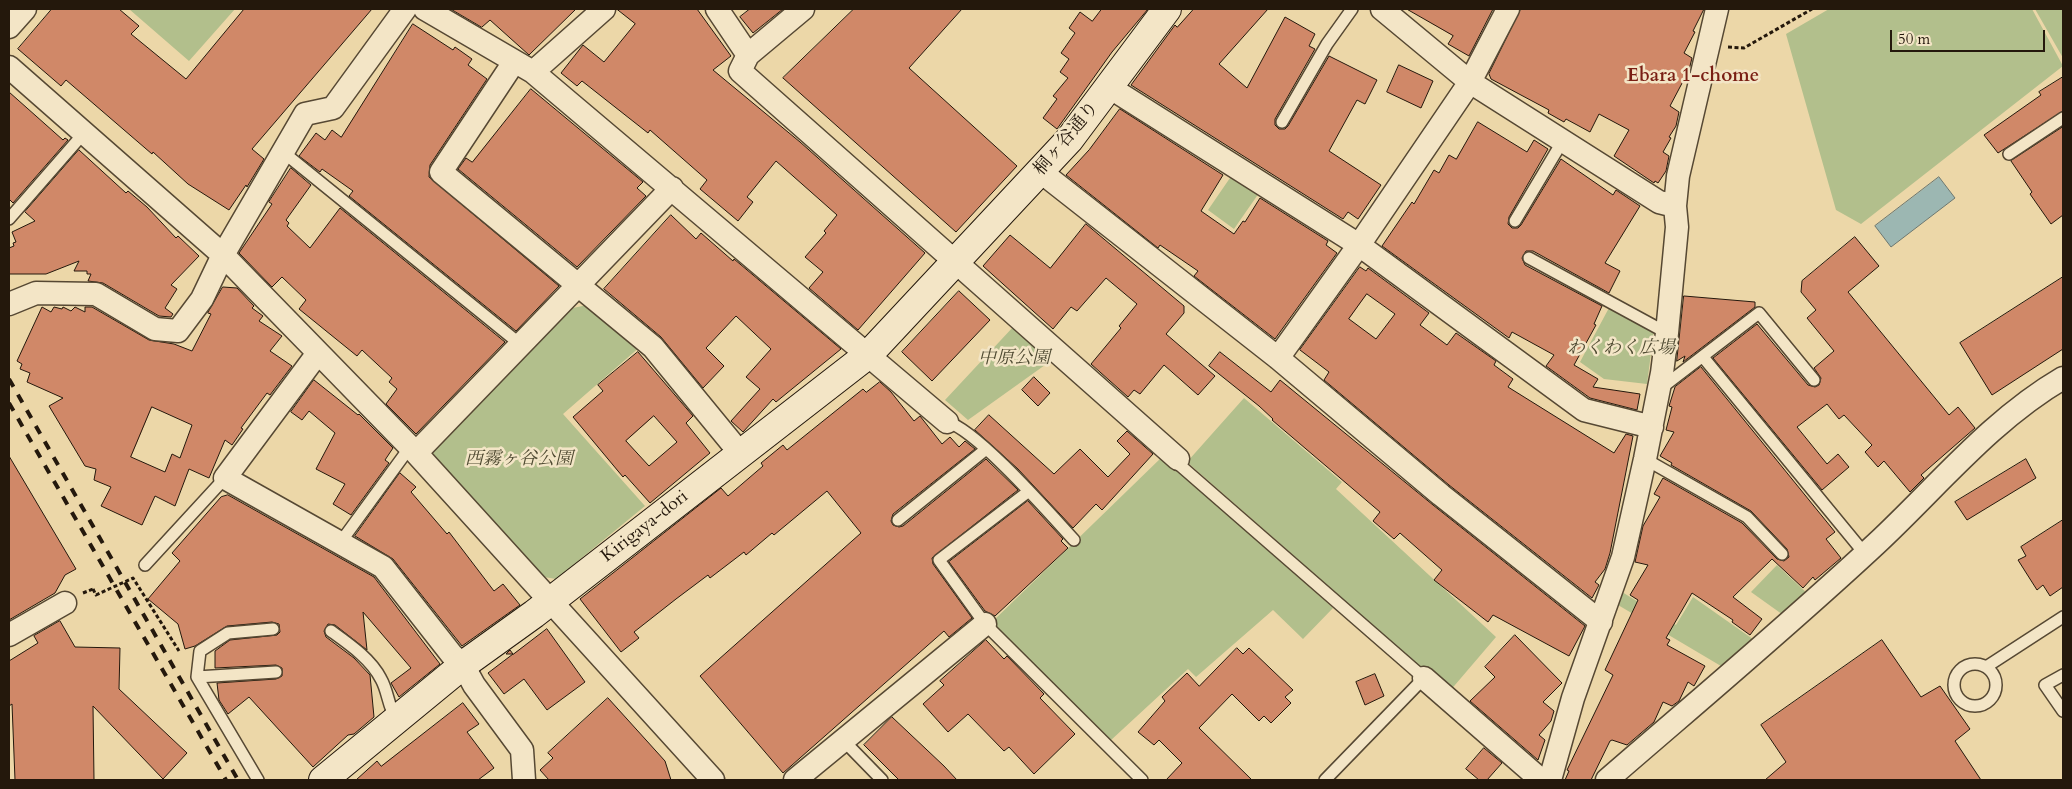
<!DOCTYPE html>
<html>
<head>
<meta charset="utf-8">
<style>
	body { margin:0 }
	#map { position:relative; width:2072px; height:789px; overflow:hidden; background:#ecd7a8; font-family:Cardo,serif }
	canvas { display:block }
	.frame { position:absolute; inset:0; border:10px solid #24180c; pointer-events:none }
	.scale { position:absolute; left:1890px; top:30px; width:155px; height:22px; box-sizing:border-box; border:2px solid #24180c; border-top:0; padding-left:6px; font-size:15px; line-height:18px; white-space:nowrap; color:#24180c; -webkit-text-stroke:4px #f3e5c6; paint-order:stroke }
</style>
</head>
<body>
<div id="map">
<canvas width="2072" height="789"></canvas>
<div class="frame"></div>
<div class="scale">50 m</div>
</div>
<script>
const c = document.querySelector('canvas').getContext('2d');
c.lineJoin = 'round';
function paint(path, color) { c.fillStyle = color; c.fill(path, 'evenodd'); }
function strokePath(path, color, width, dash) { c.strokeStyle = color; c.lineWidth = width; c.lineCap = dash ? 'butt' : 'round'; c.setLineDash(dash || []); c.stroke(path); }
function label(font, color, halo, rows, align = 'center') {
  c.font = font + ' Cardo,"Noto Serif JP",serif'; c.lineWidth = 5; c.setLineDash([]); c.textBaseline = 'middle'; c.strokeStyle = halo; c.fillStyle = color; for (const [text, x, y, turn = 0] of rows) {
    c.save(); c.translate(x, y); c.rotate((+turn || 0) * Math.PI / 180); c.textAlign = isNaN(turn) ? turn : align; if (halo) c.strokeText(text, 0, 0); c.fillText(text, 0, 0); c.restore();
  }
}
paint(new Path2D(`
	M129,9H235L189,61Z
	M1829,9H2032L2063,66L1861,224L1836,210L1786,34Z
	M2035,9H2063V58Z
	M1232,175L1259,193L1234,229L1208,210Z
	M587,305L641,346L563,414L645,506L556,579L544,577L432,457V447L573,308Z
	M1610,306L1654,330L1647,384L1604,379L1580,362Z
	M1014,326L1052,360L968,420L945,400Z
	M1244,398L1342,482L1336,489L1496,637L1449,692L1187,462Z
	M1163,456L1333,608L1303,639L1273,610L1196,677L1188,669L1110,741L991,623Z
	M1777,565L1810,596L1786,617L1751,592Z
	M1622,592L1676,625L1693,597L1757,642L1726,669L1618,605Z`), '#b2bf8c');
const water = new Path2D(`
	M1939,177L1955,198L1891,247L1875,226Z`);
paint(water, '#9cb7b2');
strokePath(water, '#6c7770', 1);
const building = new Path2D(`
	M52,9H119L139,26L131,34L186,79L244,9H372L252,149L264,159L247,187L246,185L229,210L188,184L153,152L152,154L66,80L61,86L18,49Z
	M451,9H576L529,55L490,20L482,27Z
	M617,9H697L731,56L713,70L800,142L925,253L858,330L809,288L823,272L805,257L826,233L824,231L837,215L776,161L747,197L753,202L738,221L700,189L707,180L650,130L648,133L582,81L577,86L561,73L583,45L604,62L635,24Z
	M750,9H783L753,33L740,17Z
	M854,9H962L909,68L1017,166L956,232L783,78Z
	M1102,9H1148L1112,52L1057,129L1043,118L1057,99L1053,96L1068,78L1060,72L1069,59L1061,53L1075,33L1069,28L1080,12L1092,21Z
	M1194,9H1268L1219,64L1247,88L1285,17L1315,34L1309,46L1315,49L1275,119V125L1279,129H1285L1288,126L1329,56L1377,80L1365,104L1357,100L1329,151L1381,185L1358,219L1348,212L1343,219L1131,85L1175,25L1177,27Z
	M1407,9H1493L1469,56L1448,44L1453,36Z
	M1521,9H1704L1693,31L1695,32L1684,53L1692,58L1689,70L1670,106L1679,112L1676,126L1669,137L1671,138L1663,152L1669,156L1666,171L1658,183L1655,181L1654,183L1614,156L1629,130L1599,114L1590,132L1566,119L1564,122L1548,113L1549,110L1491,79L1489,74Z
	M413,24L453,50L455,47L472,59L468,65L487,79L430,165L429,177L559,286L516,331L349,196L353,191L322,169L320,172L299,156L316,133L325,140L332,130L341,137Z
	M1399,65L1433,81L1421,108L1387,92Z
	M2063,77V111L1998,153L1984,135L2041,95L2039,92Z
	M531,89L643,182L637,188L646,196L577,267L458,169L466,158L472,162Z
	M9,92L63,140L65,138L68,140L13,203L9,199Z
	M1120,109L1223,175L1201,211L1234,234L1243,221L1245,222L1260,198L1328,241L1326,245L1337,253L1275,339L1194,276L1198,271L1160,245L1158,248L1066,175L1089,150Z
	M1478,122L1527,152L1534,140L1548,149L1509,217L1508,224L1512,228H1518L1521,225L1561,159L1613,195L1616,190L1640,206L1605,263L1620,271L1609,293L1533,251H1526L1522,258L1525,265L1602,306L1594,324L1596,325L1574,365L1598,379L1593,387L1640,394L1637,410L1590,398L1546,366L1554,355L1512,332L1509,338L1382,246L1412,202L1414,204L1434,170L1439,173L1449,155L1456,159Z
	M2063,127V215L2051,224L2030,194L2032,192L2011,161Z
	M79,150L126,193L128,191L147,207L176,238L178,236L199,256L171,285L177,289L165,308L173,314L171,317L159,316L103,283L88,281L91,274H87V271H74L79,261L46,274H9V248L14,246L13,243L16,242L12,232L35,221L25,212Z
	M291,168L311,185L286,220L289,223L287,226L310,248L340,208L505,342L416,434L386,404L397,389L389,382L392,378L362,350L357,356L299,309L306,300L282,277L272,287L239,253L272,204L269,202Z
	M671,215L696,239L701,233L733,261L734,259L841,349L776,402L773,399L743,432L731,421L760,389L746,377L771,349L736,316L706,348L724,366L703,388L661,337L604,289Z
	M1086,224L1184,306V313L1166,334L1215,376L1198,395L1164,365L1140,394L1134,390L1128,397L1091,364L1121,328L1119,326L1137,304L1106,278L1077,311L1071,307L1053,329L983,266L1010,235L1050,268Z
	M1855,237L1879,266L1848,292L1949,415L1958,407L1975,428L1921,475L1924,478L1910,492L1884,461L1878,467L1865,452L1872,445L1844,415L1839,419L1827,404L1797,427L1827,464L1838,454L1849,467L1822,490L1713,358L1757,324L1808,385L1815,387L1819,385L1821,378L1814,368L1834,351L1807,318L1816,310L1801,292L1802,281Z
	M1360,267L1366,271L1368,268L1429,313L1420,325L1447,345L1456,333L1496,361L1494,365L1513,379L1508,387L1614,453L1626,434L1633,436L1610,553L1605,569L1595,582L1599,585L1592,598L1449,485L1324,380L1329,372L1300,350ZM1367,294L1395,314L1376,339L1349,319Z
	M2063,277V349L1992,395L1960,343Z
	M223,287L237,288L254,306L252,308L263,316L259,321L282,336L270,351L292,366L270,395L267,393L241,428L243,429L232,445L225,440L209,478L189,469L175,506L155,496L142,525L101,506L111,487L94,480L96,469L85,466L49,406L63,398L27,382L30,373L20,369L22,364L17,361L42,307L51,312L54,307L62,309L63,307L71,311L75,307L85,312V307H92L149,340L174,344L192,351L211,314L208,313ZM152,407L192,425L180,458L172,454L165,472L131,457Z
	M959,291L990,320L932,381L902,352Z
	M1684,296L1755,302V307L1683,362L1685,356L1677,361Z
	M638,352L693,416L686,423L710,453L650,503L625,475L623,477L573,417L603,391L598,385ZM654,416L677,442L649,466L626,441Z
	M1220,352L1271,392L1280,380L1433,505L1585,626L1569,656L1493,615L1488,622L1434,580L1442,570L1400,533L1394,539L1373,521L1380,512L1272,420L1273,419L1259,406L1209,366Z
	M1701,367L1835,532L1826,539L1841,558L1815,580L1813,577L1803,588L1772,559L1733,597L1762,619L1750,635L1732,622L1733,620L1692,593L1666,638L1670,640L1667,645L1705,666L1694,686L1688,682L1679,701L1672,706L1663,702L1654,722L1627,745L1612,740L1610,741L1591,780H1565L1569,771L1567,770L1613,675L1605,670L1638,600L1630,595L1648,565L1635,562L1643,526L1660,497L1654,494L1663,478L1742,523L1777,559L1784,561L1789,557L1787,549L1751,511L1671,465L1672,463L1660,456L1674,432L1666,430L1672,407L1669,406L1675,387Z
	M1034,377L1050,393L1038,406L1022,390Z
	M314,380L358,415L359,414L393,448L385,460L389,463L351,515L333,504L345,484L316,469L335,433L309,411L302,420L291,412Z
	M880,382L891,392L914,421L920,416L942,444L950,437L959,447L965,441L975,449L893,514L891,521L893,525L899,527L903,526L986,459L1018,490L932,558L933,564L972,618L949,637L944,631L783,773L700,676L861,533L827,491L774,535L772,533L746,555L744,552L710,578L708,575L676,599L634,632L639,638L621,652L580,599L721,488L728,496L763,466L761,463L783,445L787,450L863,389L866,392Z
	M989,415L1054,474L1080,449L1108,477L1130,454L1117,441L1127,431L1153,454L1102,510L1096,504L1073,528L1018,469L975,430Z
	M9,456L76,569L65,575L55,593L9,620Z
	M2026,459L2036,478L1967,520L1955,502Z
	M400,473L416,487L411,492L447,534L449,532L494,591L503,584L520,605L462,646L393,559L355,536Z
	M228,495L374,577L440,664L399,697L391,683L411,668L363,612L367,650L335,625L328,624L324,631L326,637L354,658L370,675L374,717L354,734L348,735L313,767L249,697L228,714L219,700L217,683L276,679L282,676V668L276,665L215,668V651L230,640L277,635L280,632L279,624L272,622L227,626L195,646L185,649L178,624L148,599L180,561L172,553L221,497Z
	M1028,501L1063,539L1061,541L1068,548L995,616L985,611L949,562Z
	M2063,520V587L2050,596L2043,585L2037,590L2018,560L2026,556L2021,547Z
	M60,621L75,647L120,648L119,689L187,753L163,779L93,706L94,780H15L12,704L9,706V661L38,643L34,636Z
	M547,629L585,682L547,710L524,679L504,694L488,673L513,654H506L510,650L513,654Z
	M1515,635L1562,683L1543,702L1554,711L1551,721L1539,735L1545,740L1538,760L1470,701L1495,677L1485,667Z
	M986,640L1004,659L1007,656L1044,694L1040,698L1075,734L1034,774L1009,747L1004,751L968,714L948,732L923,704L944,685L940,681Z
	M1882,640L1921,697L1940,686L1970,729L1955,741L1981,780H1765L1786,762L1761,725Z
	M1237,648L1243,654L1249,648L1293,690L1285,697L1291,703L1271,723L1264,716L1259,721L1232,694L1199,728L1252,780H1166L1182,763L1159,740L1154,745L1138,732L1165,701L1162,697L1187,673L1199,686Z
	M1375,674L1384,696L1365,705L1356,682Z
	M608,698L665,761L671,780H549L540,770L553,758L548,753Z
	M463,703L479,724L467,732L494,768L478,780H356L377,761L381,766Z
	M892,717L944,766L957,780H899L864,745Z
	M1484,748L1502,763L1487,780H1479L1466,769Z`);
paint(building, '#d08868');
strokePath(building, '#24180c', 1);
const lane = new Path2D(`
	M1282,122L1327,44L1352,9
	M283,152L520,344
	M2009,154L2063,118
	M9,219L84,133
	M1515,221L1562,142
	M1529,258L1667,333
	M1703,357L1865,554
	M1660,389L1759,313L1814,380
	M947,422C976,429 1051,515 1074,540
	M1177,459L1175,461L1424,678L1325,780
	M1645,459L1747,517L1782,554
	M1029,491L939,560L985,624L1142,780
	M898,520L985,450
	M340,543L410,447
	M145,565L225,478
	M331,631C349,644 371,659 381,679C388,691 388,706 396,719
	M1954 685a21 21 0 1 1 42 0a21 21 0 1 1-42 0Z
	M1986,667L2063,617
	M2063,675L2045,685L2063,711
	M197,677L276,672
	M843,740L882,780
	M258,780L197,677L200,651L228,633L273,629`);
const street = new Path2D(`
	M425,9L533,72L947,422
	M717,9L748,55
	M803,9L748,55L740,71L1178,459
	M1382,9L1470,82L1659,202L1675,206
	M9,27L25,9
	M514,62L441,172L653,347L740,453
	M9,67L223,255L416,453L713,780
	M533,72L604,9
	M1109,87L1359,245L1584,410L1652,427
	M1041,172L1278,358L1441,495L1601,622
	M9,304L36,293L96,294L155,329L178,331L202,299L223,255L305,114L333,108L405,9
	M318,353L225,478L383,567L452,655L463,665L474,685L522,750L524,780
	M1278,358L1359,245L1470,82L1508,9
	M416,453L672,188
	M9,635L65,603
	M1424,678L1541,780
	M795,780L985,624
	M1550,780L1573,698L1623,557L1645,459L1662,373L1667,333L1677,227L1675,206L1678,176L1717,9
	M1607,780C1697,702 1789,625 1877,543C1937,487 1991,420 2063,378`);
const secondary = new Path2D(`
	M323,780L463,665L534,614L869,354L1069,140L1167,9`);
strokePath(lane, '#564833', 14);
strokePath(street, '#564833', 25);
strokePath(secondary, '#24180c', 30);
strokePath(new Path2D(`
	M1728,47L1744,48L1812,9
	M83,593L93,589`), '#24180c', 3, [4, 2.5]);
strokePath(lane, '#f3e5c6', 11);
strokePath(street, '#f3e5c6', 22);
strokePath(secondary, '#f3e5c6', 28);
strokePath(new Path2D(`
	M9,379L238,780
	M9,403L226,780`), '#24180c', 4, [9, 9]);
strokePath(new Path2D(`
	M93,589L96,595L133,578L179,651`), '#24180c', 3, [4, 2.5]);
label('18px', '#24180c', '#f3e5c6', [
	["桐ヶ谷通り",1067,139,-50],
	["Kirigaya-dori",645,527,-38]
]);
label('italic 18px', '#4f4a32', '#f3e5c6', [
	["わくわく広場",1621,349],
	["中原公園",1014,359],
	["西霧ヶ谷公園",519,460]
]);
label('bold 19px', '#7a1f14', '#f3e5c6', [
	["Ebara 1-chome",1693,77]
]);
</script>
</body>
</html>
